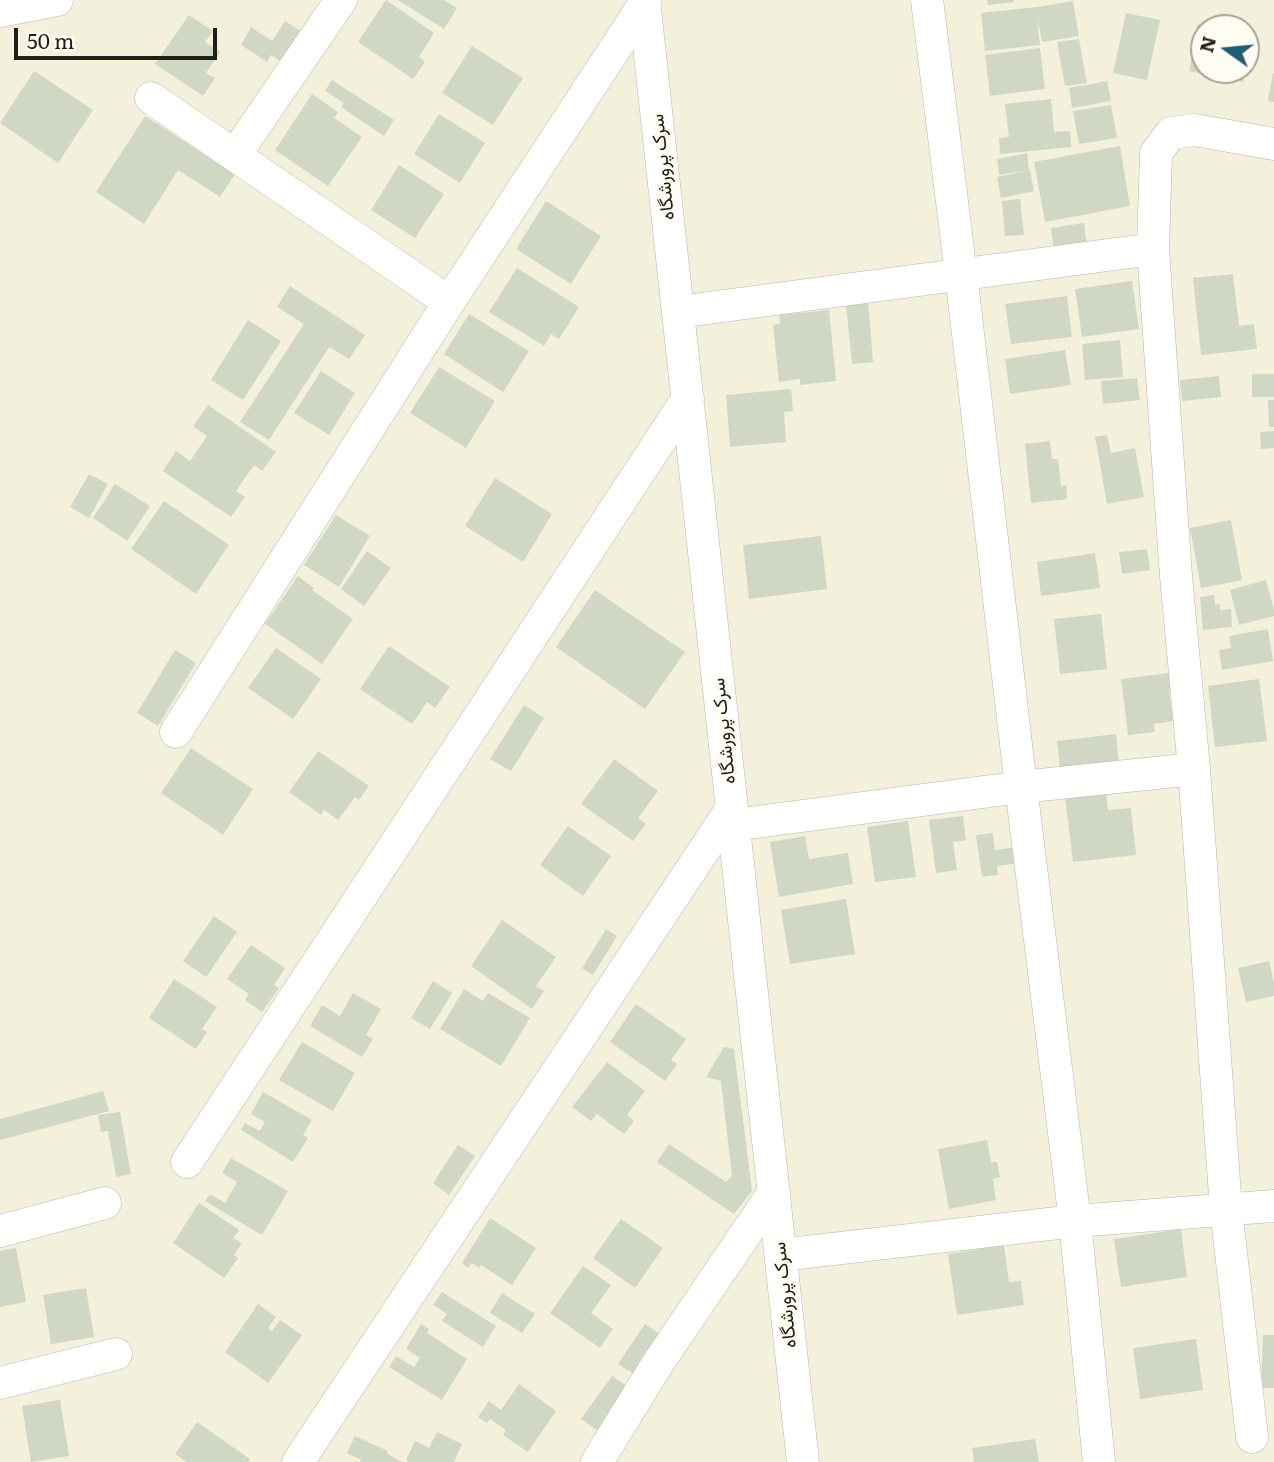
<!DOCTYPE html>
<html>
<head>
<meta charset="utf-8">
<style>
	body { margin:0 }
	#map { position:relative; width:1274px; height:1462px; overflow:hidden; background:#f3f0dc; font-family:Literata,serif }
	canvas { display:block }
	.north { position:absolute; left:1190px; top:14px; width:70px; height:70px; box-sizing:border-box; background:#fffdf1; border:2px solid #a6a49a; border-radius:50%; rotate:285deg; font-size:19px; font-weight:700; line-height:28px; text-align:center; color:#201e17 }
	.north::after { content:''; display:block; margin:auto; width:24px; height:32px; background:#225d76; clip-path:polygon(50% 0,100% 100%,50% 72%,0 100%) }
	.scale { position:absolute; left:14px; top:28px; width:203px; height:32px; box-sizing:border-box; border:4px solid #201e17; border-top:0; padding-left:9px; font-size:21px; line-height:24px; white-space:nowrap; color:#201e17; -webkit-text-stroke:5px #fffdf1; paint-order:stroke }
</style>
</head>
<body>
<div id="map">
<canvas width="1274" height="1462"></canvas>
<div class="north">N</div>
<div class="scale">50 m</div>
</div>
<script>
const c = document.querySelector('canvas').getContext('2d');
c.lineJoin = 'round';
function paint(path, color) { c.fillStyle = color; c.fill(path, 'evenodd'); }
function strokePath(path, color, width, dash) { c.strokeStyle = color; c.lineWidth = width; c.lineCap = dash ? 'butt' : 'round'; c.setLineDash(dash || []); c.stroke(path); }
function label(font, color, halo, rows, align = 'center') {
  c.font = font + ' Literata,Vazirmatn,serif'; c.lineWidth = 6; c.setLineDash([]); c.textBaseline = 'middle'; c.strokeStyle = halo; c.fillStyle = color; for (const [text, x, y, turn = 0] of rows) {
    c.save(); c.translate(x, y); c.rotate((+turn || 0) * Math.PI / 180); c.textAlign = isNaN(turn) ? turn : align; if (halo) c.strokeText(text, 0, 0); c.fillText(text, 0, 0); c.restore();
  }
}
paint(new Path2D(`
	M386,0L434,33L419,57L425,62L413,79L358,42Z
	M398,0H444L457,8L444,29Z
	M987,0H1014V2L988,5Z
	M1073,1L1079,36L1042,42L1037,16L1040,45L985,51L981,13L1037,7Z
	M1126,13L1160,20L1147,80L1113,73Z
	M189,15L213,31L205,42L220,52L206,73L215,78L203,96L155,64Z
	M285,21L305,34L286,65L271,55L267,62L241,45L251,27L272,41Z
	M1198,24L1214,27L1204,28V70H1245L1243,82L1189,71Z
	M1246,34L1252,35L1247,60H1246Z
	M1079,39L1087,83L1065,86L1057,42Z
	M472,46L523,78L493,125L442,93Z
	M1040,48L1045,89L990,96L985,55Z
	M34,71L93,110L58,163L0,123Z
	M1273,73L1274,74V102L1268,101Z
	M332,80L394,120L384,136L341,107L344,103L325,91Z
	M1107,81L1111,101L1072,108L1069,88Z
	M312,94L338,112L334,118L362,137L328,186L275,150Z
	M1051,99L1054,132L1070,131L1071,147L1000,154L999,138L1009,137L1005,104Z
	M1111,105L1117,138L1079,144L1073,111Z
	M439,114L485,143L460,183L414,154Z
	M145,116L235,174L220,197L178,170L144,224L96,192Z
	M1120,146L1130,206L1045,222L1034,162Z
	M1027,153L1029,170L999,175L997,159Z
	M399,165L444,194L415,238L371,210Z
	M1030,170L1034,191L1001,198L997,177Z
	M1020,199L1024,235L1005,236L1002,201Z
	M546,201L601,236L571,284L516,249Z
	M1084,223L1087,248L1054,252L1051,228Z
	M517,268L579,307L559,339L551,334L544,346L489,312Z
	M1233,274L1239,326L1254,324L1257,349L1201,355L1193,278Z
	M1132,281L1139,329L1082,337L1075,289Z
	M290,286L365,335L349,359L329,347L269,440L240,422L304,324L277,307Z
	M1067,296L1072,337L1011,344L1005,304Z
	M868,302L873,362L852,364L846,304Z
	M829,310L836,381L800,385V379L779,382L773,325L780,324L779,315Z
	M469,314L529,351L503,392L444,354Z
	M248,320L281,341L243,400L211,380Z
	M1120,340L1123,377L1085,380L1082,344Z
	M1065,350L1071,385L1010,394L1005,359Z
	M439,367L495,401L466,448L410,413Z
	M321,371L355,393L329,435L294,413Z
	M1252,374H1274V397H1252Z
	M1219,376L1221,397L1182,401L1180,380Z
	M1137,378L1140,400L1103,404L1101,381Z
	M791,389L793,411L784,412L786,442L730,447L726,395Z
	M1268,400H1274V427H1269Z
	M208,405L276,452L262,471L254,465L236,491L245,497L231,517L163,471L176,451L190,461L207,436L193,426Z
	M1274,431V448L1261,449L1260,432Z
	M1107,435L1111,453L1135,448L1144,497L1107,504L1095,437Z
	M1050,441L1052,459H1058L1061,486L1066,485L1067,499L1031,503L1025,444Z
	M89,474L108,484L89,518L70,507Z
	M495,478L552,514L523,562L465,526Z
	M115,484L150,506L127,541L93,518Z
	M164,501L229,545L196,594L131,549Z
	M336,515L370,536L339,587L304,565Z
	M1231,520L1242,580L1201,588L1190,528Z
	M821,536L827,589L749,599L743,545Z
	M1147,549L1150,570L1122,574L1119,552Z
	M367,551L391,568L364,606L341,589Z
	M1095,553L1100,588L1041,596L1037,562Z
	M298,576L314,588L312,590L353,619L322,664L265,624Z
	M1266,580L1274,610V616L1239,625L1230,590Z
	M595,590L685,652L645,709L556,647Z
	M1214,595L1215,605L1220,604V610L1231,609L1232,627L1203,630L1200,597Z
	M1101,614L1107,669L1060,674L1054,619Z
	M1268,629L1273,661L1222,670L1219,650L1231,648L1229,636Z
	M389,646L450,687L435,708L427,702L412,724L360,689Z
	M276,648L321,679L293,719L248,688Z
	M175,650L196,663L158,726L137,713Z
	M1177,672L1179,688L1169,689L1173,721L1154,724L1155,732L1128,735L1121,679Z
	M1259,679L1267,741L1215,747L1208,686Z
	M524,705L544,718L511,771L490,759Z
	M1116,734L1119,763L1060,770L1057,741Z
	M191,748L253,789L223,835L161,793Z
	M318,751L369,786L359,800L355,797L338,820L324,810L321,815L289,792Z
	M614,759L658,791L638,818L646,824L633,841L581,804Z
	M1106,792L1108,810L1131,808L1136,855L1073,862L1065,797Z
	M963,816L966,840L953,842L957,870L936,873L929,820Z
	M908,821L916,877L875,882L867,827Z
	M568,826L611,856L583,896L540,865Z
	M993,833L995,850L1024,846L1027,862L997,866L998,875L982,877L976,835Z
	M805,836L809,859L848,853L853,884L779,897L770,842Z
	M846,899L855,954L790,964L781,910Z
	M214,916L237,932L206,977L183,961Z
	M502,920L556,957L536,986L544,991L532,1009L471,966Z
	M606,929L617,936L593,975L582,968Z
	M251,945L285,968L274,985L279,988L262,1012L245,1000L249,994L227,979Z
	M1269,961L1274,983V996L1246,1002L1238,968Z
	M174,979L217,1007L202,1029L207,1032L196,1049L149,1018Z
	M433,981L452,993L430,1029L411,1018Z
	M464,989L483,1001L488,993L530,1018L501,1066L440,1029Z
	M353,993L381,1009L366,1035L373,1039L362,1057L310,1026L322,1005L340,1016Z
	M636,1004L686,1039L671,1060L677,1064L665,1081L610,1042Z
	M302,1042L355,1073L333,1111L279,1080Z
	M724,1047L734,1049L752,1191L734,1214L657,1162L669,1144L726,1182L732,1176L721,1081L706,1077Z
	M607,1062L645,1091L627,1115L634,1121L624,1134L597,1114L591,1121L572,1107Z
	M103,1091L109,1111L0,1140V1119Z
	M263,1092L312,1120L303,1135L308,1138L293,1162L241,1130L245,1123L260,1131L265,1122L251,1114Z
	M120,1112L131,1174L116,1177L108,1131L101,1132L98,1115Z
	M987,1140L991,1162H997L1000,1177L993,1179L996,1200L949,1209L938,1149Z
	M458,1145L475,1156L449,1195L433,1183Z
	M231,1158L288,1191L262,1235L205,1201L210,1194L225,1203L237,1182L222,1173Z
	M199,1203L239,1230L233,1238L242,1243L234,1255L238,1258L224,1278L173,1243Z
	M490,1218L536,1248L512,1285L481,1265L479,1268L472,1263L468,1268L462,1263Z
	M621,1219L663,1248L635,1288L593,1258Z
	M1181,1229L1187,1277L1121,1287L1114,1239Z
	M1004,1245L1009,1282L1021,1281L1024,1305L957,1315L948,1254Z
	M16,1248L26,1302L0,1307V1251Z
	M583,1266L611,1285L591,1313L613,1329L600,1348L550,1313Z
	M86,1288L94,1337L51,1344L43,1295Z
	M442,1292L496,1326L483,1347L442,1321L447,1314L433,1305Z
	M502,1293L535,1314L522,1333L490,1313Z
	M258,1304L276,1317L268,1328L272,1331L280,1320L302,1335L268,1383L225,1352Z
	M421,1324L429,1329L427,1333L467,1359L442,1400L389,1367L396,1356L414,1367L420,1358L406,1349Z
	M645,1324L666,1338L640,1378L618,1364Z
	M1263,1335H1274V1388H1261Z
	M1196,1339L1203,1390L1140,1399L1133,1348Z
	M612,1376L632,1390L601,1433L581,1419Z
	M519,1384L556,1411L528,1452L503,1435L506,1430L490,1419L487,1423L478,1417L489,1401L501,1410Z
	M60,1400L69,1456L31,1462L22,1406Z
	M197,1422L250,1459L248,1462H187L175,1454Z
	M437,1432L462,1444L454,1462H409L406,1460L415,1441L429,1448Z
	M355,1436L388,1451L387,1454L402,1462H360L361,1460L347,1453Z
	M1035,1439L1039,1462H974L972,1448Z`), '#d0d8c5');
const street = new Path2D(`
	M644,0L803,1462
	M927,0L961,274L1021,787L1075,1221L1099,1462
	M0,11L57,0
	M151,98L449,302
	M235,155L341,0
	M678,312L1153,249
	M176,732L449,302L645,3
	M734,825L1021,787L1194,769
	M187,1162L688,398
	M0,1231L105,1203
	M781,1255L1075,1221L1274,1206
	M0,1383L116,1354
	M1252,1437L1226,1209L1194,769L1176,576L1153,249L1156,153L1171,133L1195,130L1274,144
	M298,1462L732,808
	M597,1462L658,1363L774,1192`);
strokePath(street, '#bab7a4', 33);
strokePath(street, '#fff', 32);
label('19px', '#201e17', '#fffdf1', [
	["سرک پرورشگاه",663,167,-96],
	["سرک پرورشگاه",724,731,-96],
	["سرک پرورشگاه",785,1295,-96]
]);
</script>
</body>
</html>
